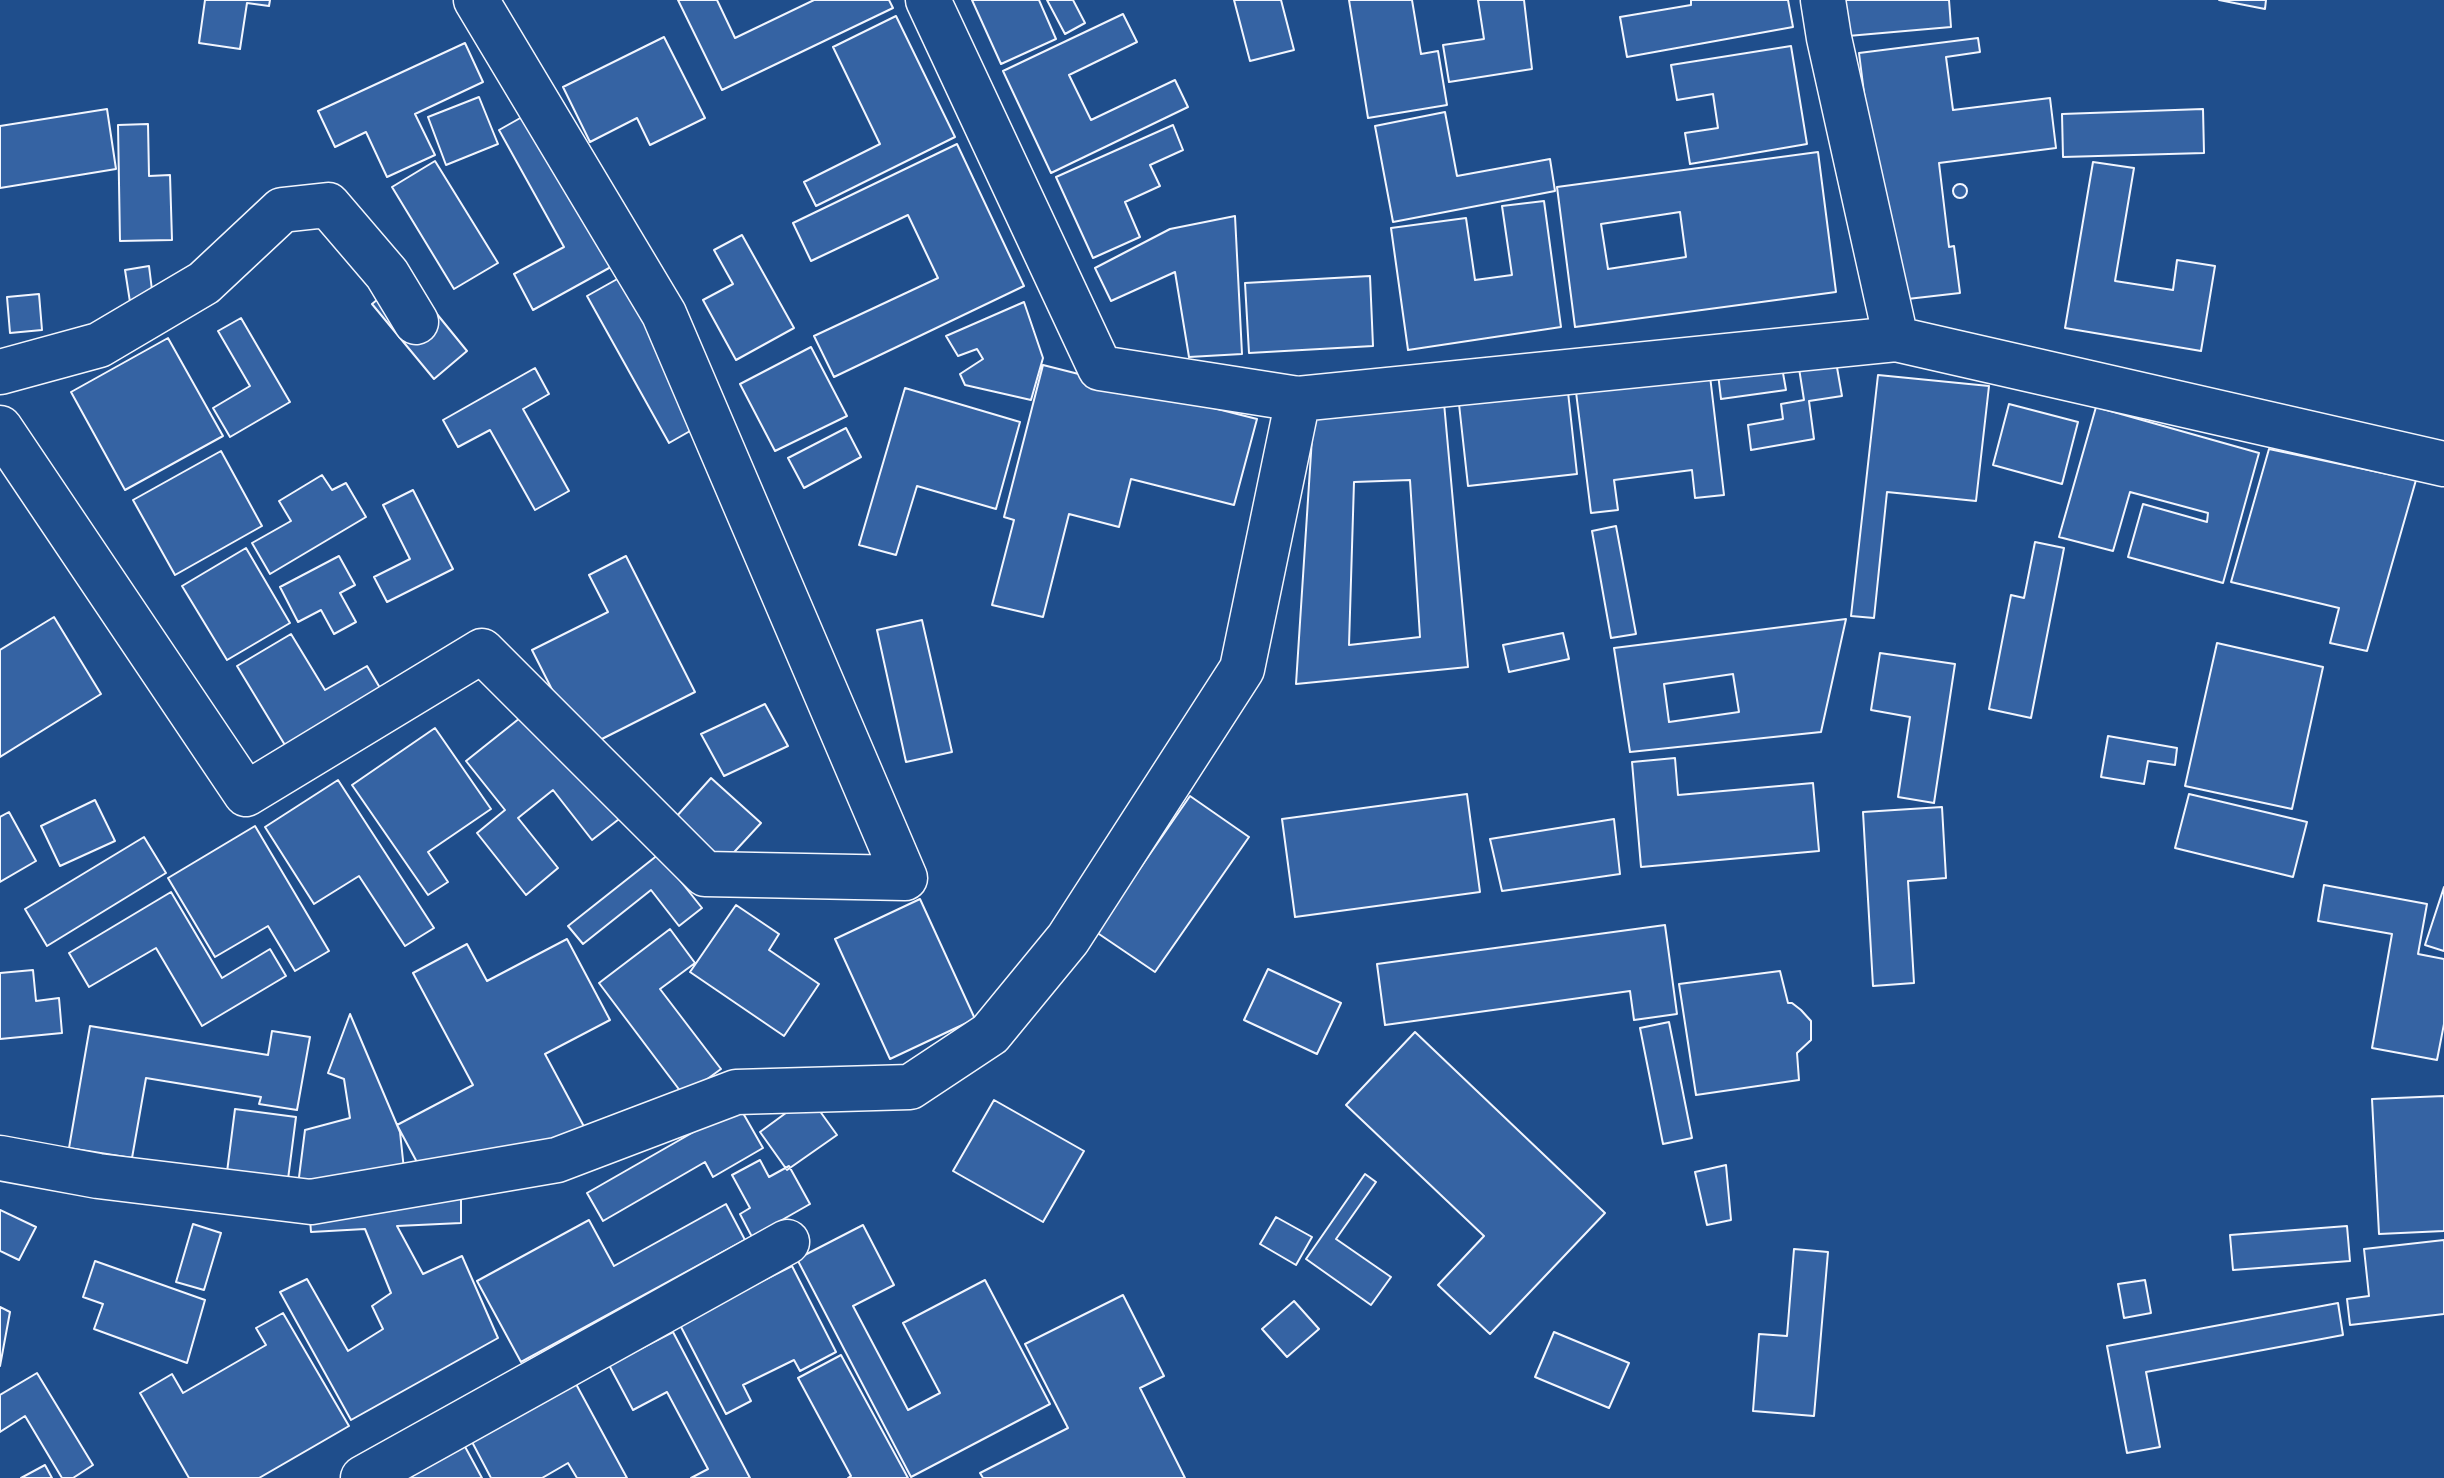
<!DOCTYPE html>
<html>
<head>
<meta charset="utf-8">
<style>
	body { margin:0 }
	canvas { display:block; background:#1f4e8c }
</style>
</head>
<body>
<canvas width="2444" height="1478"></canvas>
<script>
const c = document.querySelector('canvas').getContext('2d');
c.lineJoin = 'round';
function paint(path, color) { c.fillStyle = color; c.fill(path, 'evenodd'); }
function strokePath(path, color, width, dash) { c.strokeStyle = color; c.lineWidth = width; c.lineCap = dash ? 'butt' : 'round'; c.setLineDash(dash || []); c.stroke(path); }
const building = new Path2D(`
	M205,0H270L269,6L247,3L240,49L199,43Z
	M678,0H717L735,38L814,0H889L893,8L722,90Z
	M972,0H1039L1056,39L1001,64Z
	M1047,0H1073L1085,23L1065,34Z
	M1234,0H1281L1294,50L1250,61Z
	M1349,0H1412L1421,54L1438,51L1447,105L1368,118Z
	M1478,0H1524L1532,69L1449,82L1443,45L1484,39Z
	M1691,0H1788L1793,27L1627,57L1620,17L1691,5Z
	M1845,0H1949L1951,27L1848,36Z
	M2219,0H2266L2265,9Z
	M1123,14L1137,42L1069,75L1091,120L1175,80L1188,107L1051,173L1003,71Z
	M896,16L955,137L816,206L804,182L880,144L833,47Z
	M664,37L705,118L650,145L637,118L590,142L563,87Z
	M1978,38L1980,52L1946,57L1953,110L2050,98L2056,148L1939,163L1949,247L1954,246L1960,293L1890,301L1859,53Z
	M465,43L483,82L415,114L435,155L387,177L366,132L335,147L318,111Z
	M1791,46L1807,144L1690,164L1685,133L1718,128L1713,94L1677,100L1671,65Z
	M479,97L498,144L446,165L428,117Z
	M554,99L638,252L533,310L514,274L564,247L499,130Z
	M107,109L116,169L0,188V126Z
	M2203,109L2204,153L2063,157L2062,114Z
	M1445,112L1457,176L1550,159L1555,191L1393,222L1375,126Z
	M148,124L149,176L170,175L172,240L120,241L118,125Z
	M1173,125L1183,150L1150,165L1160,186L1125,202L1140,237L1093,258L1056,177Z
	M957,144L1024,286L834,377L814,336L938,278L908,215L811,261L793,223Z
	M1818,152L1836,292L1575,327L1557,187ZM1680,212L1686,257L1608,269L1601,224Z
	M435,161L498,263L454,289L392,187Z
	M2093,162L2134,168L2115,281L2173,290L2177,260L2215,266L2201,351L2065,328Z
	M1953 191a7 7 0 1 1 14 0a7 7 0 1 1-14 0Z
	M1544,201L1561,327L1408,350L1391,228L1466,218L1475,280L1512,275L1502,206Z
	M1235,216L1242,354L1189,357L1175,272L1111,301L1095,268L1170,229Z
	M742,235L794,328L736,360L703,300L733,284L714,250Z
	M644,264L727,410L669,443L587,296Z
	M149,266L153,298L130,302L125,270Z
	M406,276L467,351L434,379L372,304Z
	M1370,276L1373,346L1249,353L1245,283Z
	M39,294L42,330L10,333L7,297Z
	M1024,302L1043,358L1031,400L965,385L960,374L983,359L977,349L958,356L946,336Z
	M241,318L290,402L230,437L213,408L250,386L218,331Z
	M168,338L223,436L125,490L71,392Z
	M811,347L847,416L775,451L740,384Z
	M1780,356L1786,390L1721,399L1717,365Z
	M1835,356L1842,396L1809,401L1814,439L1751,450L1748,425L1783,419L1781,404L1804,400L1798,362Z
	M1043,365L1257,419L1234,505L1131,479L1119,527L1069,514L1043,617L992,605L1014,520L1004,517Z
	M535,368L549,394L523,409L569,491L535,510L490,430L458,447L443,420Z
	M1878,375L1989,386L1976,501L1887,492L1874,618L1851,616Z
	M1710,376L1724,495L1695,498L1692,470L1614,480L1618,510L1591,513L1576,392Z
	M1567,383L1577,474L1468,486L1458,395Z
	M905,388L1020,422L996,509L917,486L896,555L859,545Z
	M1443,392L1468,667L1296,684L1314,407ZM1410,480L1420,637L1349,645L1354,482Z
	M2009,404L2078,422L2062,484L1993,465Z
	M2096,407L2259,453L2223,583L2128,557L2143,504L2207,522L2208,513L2130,492L2113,551L2059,537Z
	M846,428L861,457L804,488L788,458Z
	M2269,449L2416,480L2367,651L2330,643L2339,608L2231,582Z
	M221,451L262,526L175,575L133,500Z
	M322,475L332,490L346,483L366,517L270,574L252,543L291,521L279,501Z
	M413,490L453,569L387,602L374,577L410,559L383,505Z
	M1616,526L1636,634L1611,638L1592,531Z
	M2035,542L2064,548L2031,718L1989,709L2011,595L2024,598Z
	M246,548L290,623L227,660L182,586Z
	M339,556L355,585L340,593L356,622L334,634L321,610L298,622L280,587Z
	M626,556L695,692L582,749L532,650L608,612L589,575Z
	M54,617L101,694L0,757V650Z
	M1846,619L1821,732L1630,752L1614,648ZM1733,674L1739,712L1669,722L1664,684Z
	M922,620L952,752L906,762L877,630Z
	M1563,633L1569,659L1509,672L1503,645Z
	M291,634L325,690L367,666L386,698L291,755L237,666Z
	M2217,643L2323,667L2292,809L2185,786Z
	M1880,653L1955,664L1934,803L1898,797L1910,717L1871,710Z
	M765,704L788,746L724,776L701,734Z
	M535,706L623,816L592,840L553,790L518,818L558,868L526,895L477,833L505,810L466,761Z
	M435,728L491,809L428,852L448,882L428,895L352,785Z
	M2108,736L2177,748L2175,765L2148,761L2144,784L2101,777Z
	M1675,758L1678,795L1813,783L1819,851L1641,867L1632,762Z
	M711,778L761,823L725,862L676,817Z
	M338,780L434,928L405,946L359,876L314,904L265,827Z
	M1467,794L1480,892L1295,917L1282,819Z
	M2189,794L2307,822L2293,877L2175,848Z
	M1190,796L1249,837L1155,972L1096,932Z
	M95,800L115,841L60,866L41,826Z
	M1942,807L1946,878L1908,881L1914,983L1873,986L1863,812Z
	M9,812L36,861L0,882V817Z
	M1614,819L1620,874L1502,891L1490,839Z
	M255,826L329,951L295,971L268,926L215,957L168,878Z
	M144,837L166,873L47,946L25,909Z
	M659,854L702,908L679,926L651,890L583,944L568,926Z
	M2324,885L2427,904L2418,954L2444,959V1024L2437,1060L2372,1048L2392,934L2318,921Z
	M2444,887V951L2425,945Z
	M171,892L222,978L270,949L286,976L202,1026L156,948L89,987L69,953Z
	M920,899L975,1019L890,1059L835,939Z
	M736,905L779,934L769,950L819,984L784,1036L690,972Z
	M1665,925L1677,1014L1634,1020L1630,991L1385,1025L1377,964Z
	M670,929L695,963L660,989L721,1069L684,1096L599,983Z
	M567,939L610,1020L545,1054L588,1134L433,1192L397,1125L473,1085L413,973L467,944L487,981Z
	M1268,969L1341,1003L1317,1054L1244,1020Z
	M33,970L36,1001L59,998L62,1033L0,1039V973Z
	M1780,971L1788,1003H1792L1801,1010L1811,1021V1040L1797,1053L1799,1080L1696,1095L1679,984Z
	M350,1014L400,1132L405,1179L297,1193L305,1130L350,1118L344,1079L328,1073Z
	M1669,1022L1692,1138L1663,1144L1640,1028Z
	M90,1026L268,1055L272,1031L310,1037L297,1110L259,1104L261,1097L146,1078L132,1158L69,1148Z
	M1415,1032L1605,1213L1490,1334L1438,1285L1484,1236L1346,1105Z
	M809,1096L837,1135L787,1170L760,1132Z
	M2444,1096V1231L2379,1234L2372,1099Z
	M994,1100L1084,1151L1043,1222L953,1171Z
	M739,1106L763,1148L713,1177L705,1162L603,1221L587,1193Z
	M235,1109L296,1117L287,1187L226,1180Z
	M760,1160L769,1177L789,1166L810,1204L752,1237L740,1214L750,1208L732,1175Z
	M1726,1165L1731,1220L1707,1225L1695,1172Z
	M1365,1174L1376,1182L1336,1239L1391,1277L1371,1305L1306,1259Z
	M461,1197V1223L397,1226L423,1274L462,1256L498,1338L351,1420L280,1292L307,1279L348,1351L383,1329L372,1306L391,1293L365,1229L311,1232L309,1206Z
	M726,1204L745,1240L521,1362L477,1281L589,1220L614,1266Z
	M0,1210L36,1227L19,1260L0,1251Z
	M1276,1217L1312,1237L1296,1265L1260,1244Z
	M193,1224L221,1233L204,1290L176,1282Z
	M863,1225L894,1285L853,1306L908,1410L940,1393L903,1323L985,1280L1050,1404L911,1477L797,1259Z
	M2347,1226L2350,1261L2233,1270L2230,1235Z
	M2444,1240V1314L2350,1325L2347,1299L2369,1296L2364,1249Z
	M1794,1249L1828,1252L1814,1416L1753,1411L1759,1334L1787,1336Z
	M95,1261L205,1300L187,1363L94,1329L103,1304L83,1297Z
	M792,1266L836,1352L800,1371L794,1360L743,1385L751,1401L726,1414L679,1323Z
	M2145,1280L2151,1313L2124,1318L2118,1284Z
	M1123,1295L1164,1376L1140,1388L1185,1478H983L980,1473L1068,1428L1025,1344Z
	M1294,1301L1319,1329L1287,1357L1262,1329Z
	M2338,1303L2343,1335L2146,1372L2160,1447L2127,1453L2107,1346Z
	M0,1307L10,1312L0,1366Z
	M283,1313L349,1426L259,1478H189L140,1393L172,1374L183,1393L266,1345L256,1328Z
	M673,1332L750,1478H691L708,1469L667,1392L633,1410L609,1365Z
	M1554,1332L1629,1363L1609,1408L1535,1377Z
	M841,1355L908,1478H848L851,1476L798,1378Z
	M37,1373L93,1465L73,1478H62L25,1416L0,1432V1395Z
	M576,1384L627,1478H577L568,1463L542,1478H491L471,1440Z
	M463,1443L482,1478H401Z
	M45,1465L52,1478H21Z`);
paint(building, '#3563a3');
strokePath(building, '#f2f6ff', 2);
const minor = new Path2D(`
	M928,0L1100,368L1298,399L1896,339L2444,464
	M1823,0L1829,38L1896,339
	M0,372L99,345L204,283L282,210L328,205L387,274L416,322
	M0,428L246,794L482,651L705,874L905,878L664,314L476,0
	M0,1158L98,1176L311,1202L557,1160L736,1092L910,1087L990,1034L1068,939L1242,669L1298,399
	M363,1478L787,1242`);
strokePath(minor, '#f2f6ff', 47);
strokePath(minor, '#1f4e8c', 44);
</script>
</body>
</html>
